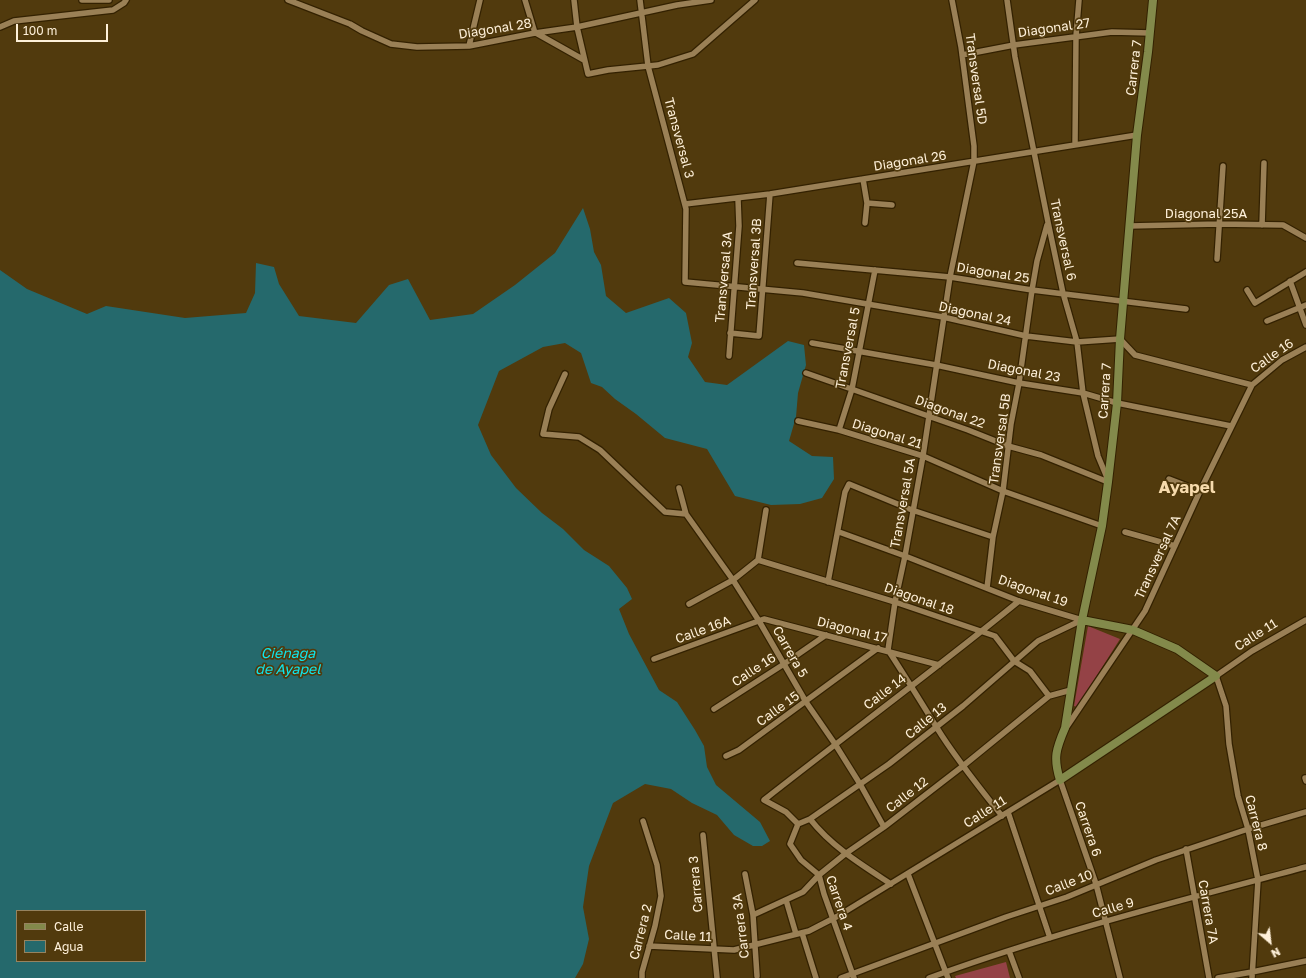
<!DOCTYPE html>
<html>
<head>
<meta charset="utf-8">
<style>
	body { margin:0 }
	#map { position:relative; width:1306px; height:978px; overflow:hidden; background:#513a0d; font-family:"Golos Text",sans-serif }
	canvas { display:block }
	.legend { position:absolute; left:16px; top:910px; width:130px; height:52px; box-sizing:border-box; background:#513a0d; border:1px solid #96835f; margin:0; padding:5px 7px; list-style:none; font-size:12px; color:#fef0d9 }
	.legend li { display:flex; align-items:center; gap:8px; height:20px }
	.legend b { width:20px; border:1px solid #96835f }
	.north { position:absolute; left:1250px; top:922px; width:40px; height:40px; -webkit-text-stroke:3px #513a0d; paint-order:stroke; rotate:152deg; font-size:11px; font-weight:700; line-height:16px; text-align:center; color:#fef0d9 }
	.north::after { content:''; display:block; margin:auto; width:14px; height:18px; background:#fef0d9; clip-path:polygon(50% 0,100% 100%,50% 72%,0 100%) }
	.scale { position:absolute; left:16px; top:24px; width:92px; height:18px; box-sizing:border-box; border:2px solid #fef0d9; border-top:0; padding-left:5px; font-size:12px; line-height:14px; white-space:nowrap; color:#fef0d9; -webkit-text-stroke:3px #513a0d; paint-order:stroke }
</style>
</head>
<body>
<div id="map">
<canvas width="1306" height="978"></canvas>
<ul class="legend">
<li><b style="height:5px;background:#838a4b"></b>Calle</li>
<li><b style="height:11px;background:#25696c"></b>Agua</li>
</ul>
<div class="north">N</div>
<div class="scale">100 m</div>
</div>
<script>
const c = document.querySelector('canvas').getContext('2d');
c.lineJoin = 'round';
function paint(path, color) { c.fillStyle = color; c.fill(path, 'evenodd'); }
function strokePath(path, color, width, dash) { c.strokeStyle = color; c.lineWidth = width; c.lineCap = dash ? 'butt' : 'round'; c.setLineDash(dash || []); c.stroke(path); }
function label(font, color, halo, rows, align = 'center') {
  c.font = font + ' "Golos Text",sans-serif'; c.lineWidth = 3.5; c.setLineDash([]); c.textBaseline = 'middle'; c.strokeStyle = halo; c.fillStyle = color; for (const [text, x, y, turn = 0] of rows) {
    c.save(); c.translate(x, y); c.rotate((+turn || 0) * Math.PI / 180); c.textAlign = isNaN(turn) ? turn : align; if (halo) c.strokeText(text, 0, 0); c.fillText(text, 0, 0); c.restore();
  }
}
paint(new Path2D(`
	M1088,626L1120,639L1077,707L1074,706Z
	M1006,962L1010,978H956L955,976Z`), '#944246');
paint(new Path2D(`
	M583,208L590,229L594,252L601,265L606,296L626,313L669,298L686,313L692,343L688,357L705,382L727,385L788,341L804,345L806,365L798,393L796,417L789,441L812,456L833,457L834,479L822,498L800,504L771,505L735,496L707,449L665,438L636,414L615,399L602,387L591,383L581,353L565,343L543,347L499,371L478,425L491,455L516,488L542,513L563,529L584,550L609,566L627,588L632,599L619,609L629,634L659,690L677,702L695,730L704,746L707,767L716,785L760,822L770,841L762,846H753L734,835L717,815L692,803L671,789L645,784L613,803L589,866L583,907L589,939L583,964L575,978H0V270L27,289L87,314L106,306L185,318L246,313L255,293L256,263L274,267L279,284L299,316L356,323L389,285L408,279L430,320L473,314L515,285L555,253ZM17,911H145V961H17Z`), '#25696c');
const minor = new Path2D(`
	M82,0H109
	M288,0L350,24L362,31L391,44L417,47L469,46L535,33L577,27L677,5L711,0
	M525,0L535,33
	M574,0L577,27L588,74L608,70L658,65L693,54L755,0
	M640,0L648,66L686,209L685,282L803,293L943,317L1026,336L1077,342L1120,339L1135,355L1252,385
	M952,0L961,47L974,146V161L950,277L923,456L905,556L895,602L888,650C905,676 921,702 937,728C956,759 979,787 1002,816
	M1007,0L1015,57L1048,222L1063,293L1077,342L1083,393L1098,456L1108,480
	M0,27L14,21L113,10L124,3L126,0
	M536,33L584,60
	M469,46L480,0
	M962,55L1014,45L1112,32L1150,33
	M1075,145L1076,36L1079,0
	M863,179L867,203L865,223
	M867,203L892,205
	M685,204L770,194L1137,135
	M1262,225L1264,163
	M1129,226L1219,224L1283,225L1306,238
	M1217,259L1223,166
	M797,263L950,277L1032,290L1186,309
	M1290,281L1306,325
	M1247,290L1255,303L1306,272
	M1267,321L1306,305
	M730,333L759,336L770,194
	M812,343L936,365L1019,383L1083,393L1117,403L1231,426
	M729,356L739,226L738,199
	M806,373L968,430L1008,446L1041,455L1108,482
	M565,374L549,409L543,434L579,437L600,450L665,512L686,514
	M798,421L839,430L923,456L1003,491L1102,526
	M839,430L852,389L875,270
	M1169,479L1200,491
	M679,488L686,514L733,580L759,621L806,702L835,744L860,784L884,827
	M839,532L905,556L1019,601L1082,620
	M1125,532L1175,546
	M758,560L895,602L995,636L1014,661L1030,671L1049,696
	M758,560L766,510
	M828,582L845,492L849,484L912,510L993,537
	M987,588L993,537L1003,491L1011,424L1019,383L1032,290L1037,261L1047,225
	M689,604L733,580L758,560
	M654,659L764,619L939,665
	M714,709L784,664L826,635
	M1066,728L1145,611L1200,491L1252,385L1282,360L1306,347
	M726,756L739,750L878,648
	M1306,778H1305L1306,781
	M1008,812L1050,938
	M810,819C832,847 862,865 891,884
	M798,824L786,812L764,800C849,733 936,669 1019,601
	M703,835L717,978
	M1186,849L1209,978
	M745,874L753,915L757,976
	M908,874L948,978
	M786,900L796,934
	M753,915L803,892L819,875L845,854L884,827L963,766L1049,696L1071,690
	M802,933L816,978
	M649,946L734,950L809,931L838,916L1060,780L1096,884L1120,978
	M1009,951L1019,978
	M642,978V972L655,926L661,896L657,865L643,821
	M841,978L1006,917L1067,897L1156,860L1248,829L1306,812
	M854,978L824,894L819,875L801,860L790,844L798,824L810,819L889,764L963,706L1038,641L1082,620
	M929,978C1052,933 1179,901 1306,867
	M1218,978L1252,972L1306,961
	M1252,978L1258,880L1248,829L1238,796L1229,744L1226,706L1216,676L1252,651L1306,620`);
const secondary = new Path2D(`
	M1082,620L1133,630L1177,649L1216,676L1060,780C1053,758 1056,749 1065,728L1082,620L1102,526L1108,482L1117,403L1120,339L1137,135L1148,52L1153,0`);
strokePath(minor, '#332101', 8);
strokePath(secondary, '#332101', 10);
strokePath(minor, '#9a8056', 5.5);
strokePath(secondary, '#838a4b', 8);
label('13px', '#fef0d9', '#513a0d', [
	["Diagonal 27",1054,28,-8],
	["Diagonal 28",495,29,-9],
	["Carrera 7",1134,68,-83],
	["Transversal 5D",976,79,82],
	["Transversal 3",679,138,75],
	["Diagonal 26",910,161,-9],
	["Diagonal 25A",1206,214],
	["Transversal 6",1063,240,78],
	["Transversal 3B",754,264,-86],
	["Diagonal 25",993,273,9],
	["Transversal 3A",724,277,-85],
	["Diagonal 24",975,314,12],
	["Transversal 5",848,348,-79],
	["Calle 16",1272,356,-35],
	["Diagonal 23",1024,371,11],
	["Carrera 7",1105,391,-86],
	["Diagonal 22",950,412,20],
	["Diagonal 21",887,434,17],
	["Transversal 5B",1000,439,-82],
	["Transversal 5A",903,503,-80],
	["Transversal 7A",1158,557,-65],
	["Diagonal 19",1033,591,19],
	["Diagonal 18",919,599,19],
	["Calle 16A",703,630,-20],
	["Diagonal 17",852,630,14],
	["Calle 11",1256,635,-32],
	["Carrera 5",790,652,60],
	["Calle 16",754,670,-33],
	["Calle 14",885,692,-37],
	["Calle 15",778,709,-36],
	["Calle 13",926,721,-39],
	["Calle 12",907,795,-38],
	["Calle 11",985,812,-32],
	["Carrera 8",1256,823,76],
	["Carrera 6",1088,829,71],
	["Calle 10",1069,883,-21],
	["Carrera 3",696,884,-95],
	["Carrera 4",839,903,71],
	["Calle 9",1113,908,-16],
	["Carrera 7A",1208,912,80],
	["Carrera 3A",741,926,-97],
	["Carrera 2",641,932,-76],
	["Calle 11",688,936,3]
]);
label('italic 14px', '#0fe6ee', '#513a0d', [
	["Ciénaga",288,654],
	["de Ayapel",288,670]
]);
label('bold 17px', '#f7dbad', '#513a0d', [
	["Ayapel",1187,488]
]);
</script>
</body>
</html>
